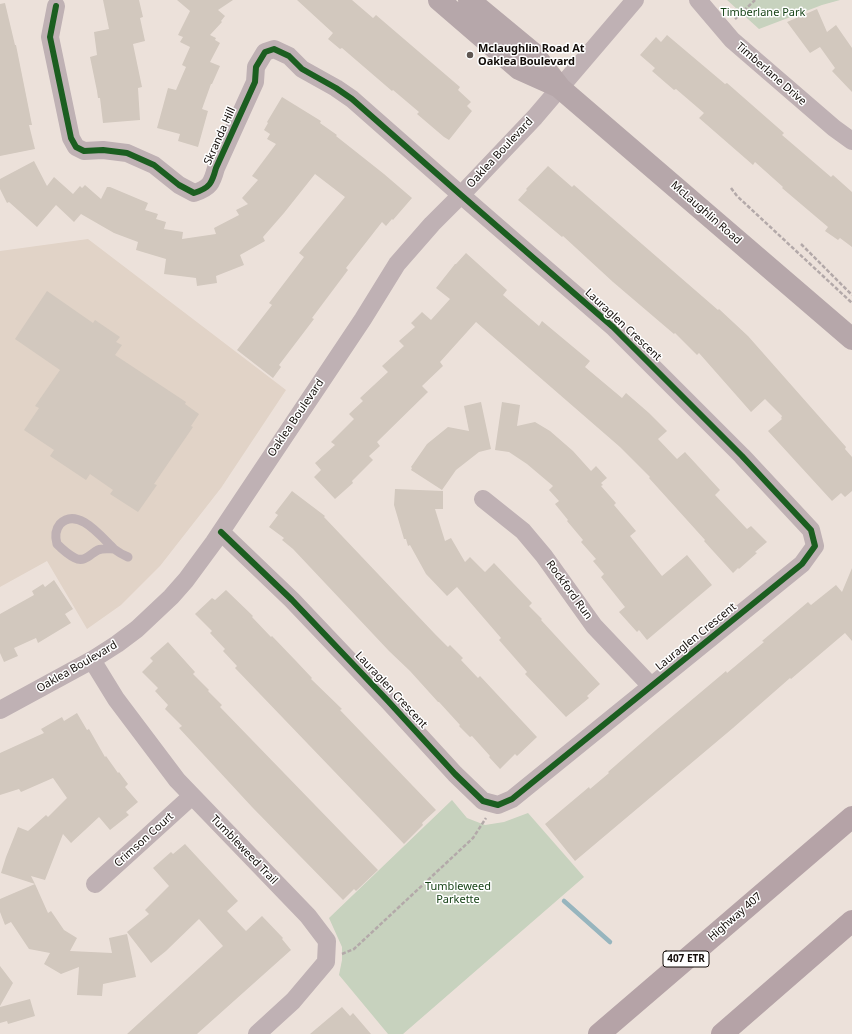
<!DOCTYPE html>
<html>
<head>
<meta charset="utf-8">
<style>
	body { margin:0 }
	canvas { display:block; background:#ece1da }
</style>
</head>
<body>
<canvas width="852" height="1034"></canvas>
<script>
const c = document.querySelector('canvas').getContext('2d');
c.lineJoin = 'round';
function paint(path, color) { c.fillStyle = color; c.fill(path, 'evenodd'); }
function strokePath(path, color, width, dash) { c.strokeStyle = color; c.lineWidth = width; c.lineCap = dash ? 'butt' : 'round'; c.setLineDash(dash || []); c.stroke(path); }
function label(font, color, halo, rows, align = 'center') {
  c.font = font + ' "Noto Sans",sans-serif'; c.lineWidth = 3; c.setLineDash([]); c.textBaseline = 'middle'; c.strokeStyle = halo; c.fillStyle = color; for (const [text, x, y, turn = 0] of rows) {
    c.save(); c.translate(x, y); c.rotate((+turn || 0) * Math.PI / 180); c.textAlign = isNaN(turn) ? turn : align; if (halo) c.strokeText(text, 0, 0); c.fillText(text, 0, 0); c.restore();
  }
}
paint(new Path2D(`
	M88,239L286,390L221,488L160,566L121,605L87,629L47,561L0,587V251Z`), '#e1d3c7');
paint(new Path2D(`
	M727,0H840L822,5L759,29Z
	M452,800L467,818L485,825L504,822L528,813L584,877L403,1034H388L339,975L342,960V947L329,918Z`), '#c7d2be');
strokePath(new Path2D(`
	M564,901L610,942`), '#97b5be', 4.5);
paint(new Path2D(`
	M103,0H139L143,17L140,18L145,41L133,44L142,87L138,88L140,120L103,123L100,98H98L97,91L90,57L97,55L94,32L109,29Z
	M177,0H233L218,10L225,16L221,21L222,22L210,35L216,38L215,40L220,43L210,62L220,66L212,84H211L202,109L208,111L198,147L178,141L180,134L157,128L168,88L176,90L186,67L182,65L190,47L180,42L183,37L178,35L190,11Z
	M297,0H352L373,18L376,15L460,87L458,90L471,102L467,106L472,111L449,140L444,137L417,114L419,112L393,90L392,91L342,48L340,49L328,39L333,33Z
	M5,3L15,45H16L32,125H29L35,149L0,156V4Z
	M817,9L827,32L836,25L852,48V92L832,71L835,68L820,47L810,53L787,22Z
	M667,35L725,84L727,83L784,133L782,135L831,177L833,175L852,192V247L840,238L838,240L825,231L828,227L782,188L783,187L755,162L753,165L699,118L704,113L676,89L674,90L652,71L655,68L640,55L656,37L661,42Z
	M282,97L321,121L320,123L337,135L336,136L384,174L412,198L393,220L392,219L386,226L382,222L346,268L348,270L312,318L314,319L279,365L281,367L273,378L237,350L272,305L269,303L304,257L299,253L345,197L315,174L284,213L263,237L265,241L240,255L244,265L216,276L217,283L197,286L196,278L164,274L166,259L136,250L138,242L114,233L81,214L74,222L56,205L37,227L9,202L7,203L0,189V179L34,161L47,186L54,177L73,194L80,186L82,188L85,185L101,199L107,187H110L148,203L145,210L158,214L156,219L166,222L164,229L183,232L182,239L216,234L214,228L239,215L236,210L248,204L242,198L258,180L252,176L276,144L267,139L270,134L264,130L268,123L267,122Z
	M548,166L572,187L574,185L718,310L719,309L748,336L846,447L845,449L852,457V491L845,497L841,493L832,501L768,431L782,419L781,418L782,416L765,399L751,412L699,353L697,355L675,333L674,334L613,282L563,236L562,237L518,200L527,190L526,189Z
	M466,253L507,290L503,295L539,326L542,321L590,361L585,367L622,398L626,393L649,413L667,431L658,439L677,459L685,452L720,490L715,495L747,529L751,526L767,542L755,552L757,553L739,569L738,568L733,573L704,541L705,540L649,478L650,477L620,447L476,322L440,362L443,366L422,386L428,392L377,442L380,446L369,456L373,460L352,481L353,483L335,499L314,477L321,470L315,463L335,445L331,442L354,419L349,414L363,401L360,398L388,372L382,366L404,346L399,341L415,327L411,323L422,312L431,320L450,299L436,288L455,264H456Z
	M47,291L93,323L95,320L120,337L116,342L122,345L115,355L186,402L185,404L199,414L191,426L193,427L154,484L157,485L138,512L110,494L113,490L90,474L86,480L50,456L54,450L24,430L39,408L35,406L60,370L15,339Z
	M481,402L491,449L479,452L456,470L442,490L411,470L412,468L411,467L427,444L448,427L469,431L464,406Z
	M502,402L520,405L517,426L535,422L550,431L573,451L591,471L596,466L607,478L601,483L603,485L601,486L616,503L614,505L636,531L630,536L662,576L687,555L712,585L647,640L639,630L637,632L619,612L625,607L601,577L604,574L593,561L596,559L581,542L583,540L567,521L568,520L555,504L559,501L549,490L553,486L527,464L509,452L495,450Z
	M395,489L443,491V509H435L445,541L451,538L465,562L470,557L485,572L494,563L532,603L529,606L542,619L541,620L600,684L587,696L589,698L566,717L525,674L527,672L499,640L501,638L457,587L447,596L426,574L410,545L408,546L406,539H404L394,505Z
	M292,491L325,516L324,517L434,633L448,647L450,645L463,658L461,660L478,678L480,676L537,737L517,756L515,754L500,769L489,757L490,756L472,736L470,737L459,726L460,725L439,702H438L410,671L389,651L293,549L282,540L284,538L269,527L278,515L275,513Z
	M852,568V641L845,633L791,679L790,678L733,728L575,861L545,824L589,787L590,789L609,773L608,772L656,730L726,671L727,673L764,642L762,641L808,602L811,605L836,585L842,592Z
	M54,580L73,609L65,614L71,623L38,643L36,638L14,648L18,656L4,662L0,653V614L34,595L32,591L43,584L45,587Z
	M226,590L253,616L252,617L271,637L272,636L296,661L312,678L311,679L342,709L340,710L436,810L422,823L423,825L404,844L235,668L237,666L223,651L225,649L210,633L212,631L195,614L212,598L215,600Z
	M168,642L195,672L193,674L209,690L208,691L222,705L220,707L378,870L356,891L354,889L343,900L252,807L179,728L182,726L165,709L168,705L155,691L158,688L142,672L153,661L150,658Z
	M77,713L87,730L89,729L105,757L106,756L118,773L119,772L128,784L125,787L138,802L126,812L129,815L110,830L99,817L71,843L63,834L45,880L31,876L35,884L1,873L6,857L18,827L28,831L46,815L48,817L67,798L53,778L21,792L19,789L0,795V753L44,733L41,729L62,717L64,721Z
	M185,844L238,901L227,911L246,931L262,916L283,938L282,939L291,950L197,1034H127L223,946L199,919L166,951L151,963L127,932L149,914L145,910L169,886L153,868L171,852L173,854Z
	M35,884L48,913L51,911L64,930L77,938L70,951L112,953L109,938L127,934L136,977L103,984L102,996L77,995L79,967L61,974L44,964L50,953L29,949L11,922L5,925L0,912V899Z
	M0,966L13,983L0,1006Z
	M30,999L35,1016L8,1024L7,1021L0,1023V1007Z
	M342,1007L350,1016L353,1013L371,1034H310Z`), '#d2c8be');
strokePath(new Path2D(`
	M735,19L755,0
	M731,188L737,196L852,303
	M801,244L852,295
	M342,954L354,949L473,838L486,818`), '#b3a9a9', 2.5, [4, 2]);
strokePath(new Path2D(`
	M114,549C109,549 103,548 98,550C91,553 85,563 75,558C69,555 62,549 57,544C55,537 55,530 60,524C78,506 102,538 114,549C118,552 123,555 128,557`), '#bfb1b4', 9);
strokePath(new Path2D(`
	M698,0L732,40L834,128L852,141
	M56,6L50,37L71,138L76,147L84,151L103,150L127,153L154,165L179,185L194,193C210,188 212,183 216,168L255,82L256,67L265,52L274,49L289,56L302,69L336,88L352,99L461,195L613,327L742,456L811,530L815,546L802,564L512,799L498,805L483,801L455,774L388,701L292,600L221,532
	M483,499L523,531L544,556L594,626L651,686
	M92,660L116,699L177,780L308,916L327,941L326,962L293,1001L257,1034
	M0,710L92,660L117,644L137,629L171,597L186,580L214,542L363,319L397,264L432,224L461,195L535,117L635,0
	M95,884L192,796`), '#bfb1b4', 18);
strokePath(new Path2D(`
	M439,0L519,69L557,86
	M469,0L533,53L560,88L852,339`), '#b6a7aa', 22);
strokePath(new Path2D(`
	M599,1034L852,817
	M722,1034L852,921`), '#b5a3a7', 22);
strokePath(new Path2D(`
	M56,6L50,37L71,138L76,147L84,151L103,150L127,153L154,165L179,185L194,193C210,188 212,183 216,168L255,82L256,67L265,52L274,49L289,56L302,69L336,88L352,99L461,195L613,327L742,456L811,530L815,546L802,564L512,799L498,805L483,801L455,774L388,701L292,600L221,532`), '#1b5e20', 6);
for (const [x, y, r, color] of [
	[470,55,4,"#5f5752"]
]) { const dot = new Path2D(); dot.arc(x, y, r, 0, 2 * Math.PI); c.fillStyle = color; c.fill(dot); strokePath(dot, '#fff', 1.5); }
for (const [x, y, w] of [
	[686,959,46]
]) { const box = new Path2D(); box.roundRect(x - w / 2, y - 8, w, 16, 3); c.fillStyle = '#fff'; c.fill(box); strokePath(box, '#130d09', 1); }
label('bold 10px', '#130d09', null, [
	["407 ETR",686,959]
]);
label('11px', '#174317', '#fff', [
	["Timberlane Park",763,13],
	["Tumbleweed",458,887],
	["Parkette",458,900]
]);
label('bold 11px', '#130d09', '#fff', [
	["Mclaughlin Road At",478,49],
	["Oaklea Boulevard",478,62]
], 'left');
label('11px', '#130d09', '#fff', [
	["Timberlane Drive",771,74,41],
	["Skranda Hill",220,136,-66],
	["Oaklea Boulevard",500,153,-47],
	["McLaughlin Road",706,213,41],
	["Lauraglen Crescent",623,325,43],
	["Oaklea Boulevard",296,418,-56],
	["Rockford Run",569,590,54],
	["Lauraglen Crescent",696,637,-39],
	["Oaklea Boulevard",77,667,-30],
	["Lauraglen Crescent",391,690,47],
	["Crimson Court",144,840,-42],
	["Tumbleweed Trail",244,850,46],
	["Highway 407",735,917,-41]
]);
</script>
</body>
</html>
